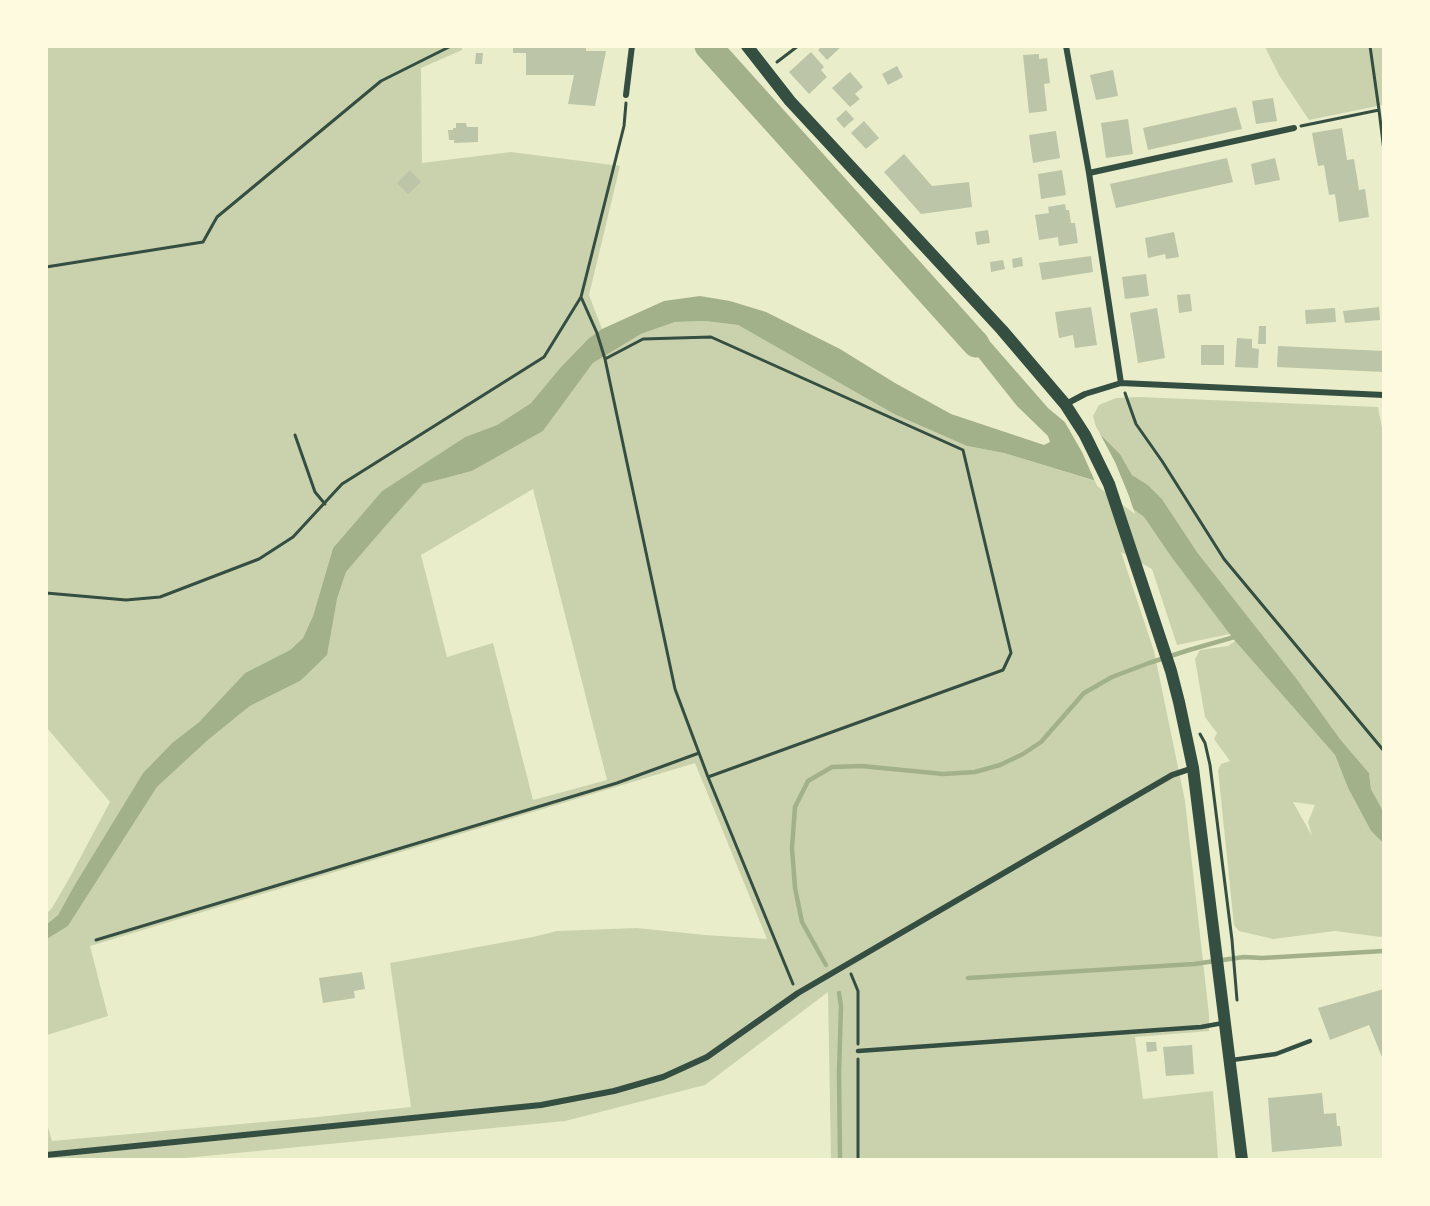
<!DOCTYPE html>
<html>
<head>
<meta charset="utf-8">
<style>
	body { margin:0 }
	#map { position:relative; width:1430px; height:1206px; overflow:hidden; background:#e9edc9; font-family:"Asap Condensed",sans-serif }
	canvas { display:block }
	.frame { position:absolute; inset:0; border:48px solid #fefae0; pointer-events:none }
</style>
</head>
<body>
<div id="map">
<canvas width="1430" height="1206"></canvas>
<div class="frame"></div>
</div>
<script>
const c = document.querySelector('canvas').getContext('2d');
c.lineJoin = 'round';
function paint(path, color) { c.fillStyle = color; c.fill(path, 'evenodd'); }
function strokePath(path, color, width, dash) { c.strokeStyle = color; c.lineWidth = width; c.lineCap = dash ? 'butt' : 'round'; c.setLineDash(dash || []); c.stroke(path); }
paint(new Path2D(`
	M47,47H462V50L421,68L422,163L511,152L620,166L589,295L602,329L589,338L560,368L531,403L497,425L465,437L382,491L333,548L313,616L303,638L290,650L245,673L199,722L172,743L143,773L74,886L58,915L47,924V913L52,908L70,877L110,802L47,728Z
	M1265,47H1383V111L1382,105L1309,120L1279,75Z
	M705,321L738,325L894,414L956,441L967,446L1004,453L1095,481L1144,517L1172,558L1230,634L1177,645L1152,569L1121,552L1154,651L1185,801L1209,1015V1031L1135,1037L1143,1099L1213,1091L1218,1159H831L828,992L705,1085L565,1121L175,1159L47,1160L46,1120L52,1141L308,1118L411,1107L390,963L533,937L557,931L637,928L705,935L767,939L695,763L90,946L108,1016L47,1035V939L68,926L157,787L208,740L250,706L300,681L337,599L346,572L383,529L423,484L472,471L543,431L593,363L614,350L641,334L675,322ZM533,489L607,780L533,800L493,643L447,657L421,555Z
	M1139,397L1378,407L1384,438L1383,811L1371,789L1369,773L1340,739L1296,678L1197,552L1162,499L1148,485L1132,475L1120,454L1099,433L1095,424L1093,416L1099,405L1116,398Z
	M1235,641L1335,755L1348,788L1371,831L1383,843L1384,899H1382L1384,901L1383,936L1381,937L1335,931L1273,939L1239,931L1234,925L1218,770L1221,764L1230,761L1214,739L1217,733L1205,717L1195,659L1200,650L1228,646ZM1293,802L1315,805L1308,822L1312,836Z`), '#cad2ad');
paint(new Path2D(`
	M700,296L730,301L766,312L840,349L895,383L951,414L1044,445L1050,442L1048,436L1017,406L951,323L952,298L1048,408L1066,423L1099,433L1120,454L1132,475L1148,485L1162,499L1197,552L1296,678L1340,739L1369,773L1371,789L1383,811V843L1371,831L1348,788L1335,755L1235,641L1172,558L1144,517L1133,509L1096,481L1004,453L967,446L894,414L738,325L705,321L675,322L641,334L593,363L543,431L472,471L423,484L383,529L346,572L337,599L327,655L300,681L250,706L208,740L157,787L68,926L47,939V924L58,915L74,886L143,773L172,743L199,722L245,673L290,650L303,638L313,616L333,548L382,491L465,437L497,425L531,403L560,368L589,338L602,329L664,301Z`), '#a3b18a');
paint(new Path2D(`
	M1063,419L1098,430L1115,462L1129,496L1135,514L1097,486L1082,452Z`), '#e9edc9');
strokePath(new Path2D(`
	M826,965L802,922L795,888L792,848L795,807L808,781L832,767L862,766L943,774L975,772L1000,765L1023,754L1041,742L1084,693L1112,677L1149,663L1189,650L1238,636
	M968,978L1194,964L1244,957L1262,958L1384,951
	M839,993L841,1006L839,1073L840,1160`), '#a3b18a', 4.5);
strokePath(new Path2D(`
	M708,46L976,344`), '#a3b18a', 27);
paint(new Path2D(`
	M513,46H586V51H606L595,106L568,104L574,75H526V53H513Z
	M822,46H842L827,60L818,50Z
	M811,52L824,67L821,70L827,77L809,94L789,72Z
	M476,53H483L482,64H475Z
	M1039,54V59L1047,58L1050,83L1044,84L1047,111L1029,113L1023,55Z
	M897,66L903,77L888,85L882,74Z
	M1113,70L1118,96L1096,100L1090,75Z
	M850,72L863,87L855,94L860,99L850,107L832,88Z
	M1273,98L1277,121L1256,124L1252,101Z
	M1236,107L1242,129L1148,150L1143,128Z
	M846,110L854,119L844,128L836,119Z
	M1128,119L1133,154L1106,158L1101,123Z
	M864,121L879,138L866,149L851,133Z
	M456,123H466L467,127H478V142L454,143V140H449L448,130H453V128H456Z
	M1342,128L1347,160L1354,159L1359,190L1365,189L1369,217L1339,222L1335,194L1329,195L1324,165L1318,166L1312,133Z
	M1056,131L1060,158L1033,163L1029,135Z
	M904,154L932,186L969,182L972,207L921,214L884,172Z
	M1227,158L1233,182L1116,208L1110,184Z
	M1275,158L1280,180L1255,185L1251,164Z
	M410,170L421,182L408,194L397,183Z
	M1062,170L1066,195L1041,199L1038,174Z
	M1065,204L1066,210H1069L1071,223H1075L1078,243L1059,246L1058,237L1039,240L1035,215L1049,213L1048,207Z
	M988,230L990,243L977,245L975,232Z
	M1174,232L1179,257L1166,259L1165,254L1148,258L1145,238Z
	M1091,256L1093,272L1042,280L1039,263Z
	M1022,257L1023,266L1013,268L1012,259Z
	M1003,260L1005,269L991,272L990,262Z
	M1146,274L1149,296L1125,299L1122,277Z
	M1190,294L1192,311L1179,313L1177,295Z
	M1091,307L1097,345L1075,348L1073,335L1059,338L1055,312Z
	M1379,307L1380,320L1345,323L1343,311Z
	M1157,308L1165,358L1138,363L1130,313Z
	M1335,308L1336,322L1306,324L1305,310Z
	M1259,326H1266V344H1258Z
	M1237,338L1252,339V348L1259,349L1258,368L1235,367Z
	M1201,345H1224V365H1201Z
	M1278,346L1384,351V372L1277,367Z
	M362,972L365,989L354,991L355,998L323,1003L319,978Z
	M1384,989V1062L1369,1025L1330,1040L1318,1008Z
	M1146,1042H1156L1157,1051L1147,1052Z
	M1192,1045L1194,1074L1166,1076L1163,1047Z
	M1322,1093L1324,1114L1336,1113L1337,1126H1340L1342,1146L1272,1152L1268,1098Z`), '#bcc5a7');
strokePath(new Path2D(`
	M777,62L798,46
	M1379,110L1384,151
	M1301,126L1379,110L1370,46
	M46,267L203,242L217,217L381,81L451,46
	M581,297L597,333L605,359L675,689L708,777L793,984
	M605,359L643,339L711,337L963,450L1011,653L1003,670L708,777
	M1125,393L1136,424L1162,461L1224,559L1384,751
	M295,435L315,492L325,504
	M46,593L126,600L160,597L259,559L293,537L342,484L544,357L581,297L624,126L626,103
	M1200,734L1205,743L1210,765L1232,940L1237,1000
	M96,940L617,783L699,753
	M851,974L858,991V1044
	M858,1059V1160`), '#344e41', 3);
strokePath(new Path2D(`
	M858,1051L1201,1027L1223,1023
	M1232,1060L1276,1054L1310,1041`), '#344e41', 4.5);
strokePath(new Path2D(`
	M1066,46L1089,173L1121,383
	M626,95L632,46
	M1089,173L1294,128
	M1066,404L1085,394L1121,383L1384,395
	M46,1155L541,1105L614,1091L663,1077L707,1057L798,993L1172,775L1193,768`), '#344e41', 6);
strokePath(new Path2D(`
	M747,46L790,101L1002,330L1065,404L1085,435L1109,484L1171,671L1179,702L1193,768L1242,1160`), '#344e41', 12);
</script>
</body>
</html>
